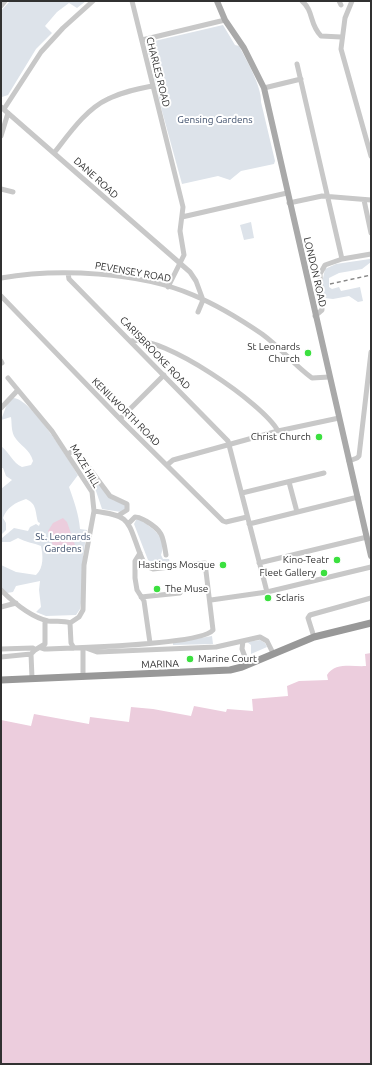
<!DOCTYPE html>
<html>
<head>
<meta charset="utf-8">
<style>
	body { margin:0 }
	#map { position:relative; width:372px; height:1065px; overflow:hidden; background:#fff; font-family:Ubuntu,sans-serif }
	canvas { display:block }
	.frame { position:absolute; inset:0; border:2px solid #313131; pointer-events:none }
</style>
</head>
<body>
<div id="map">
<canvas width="372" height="1065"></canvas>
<div class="frame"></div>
</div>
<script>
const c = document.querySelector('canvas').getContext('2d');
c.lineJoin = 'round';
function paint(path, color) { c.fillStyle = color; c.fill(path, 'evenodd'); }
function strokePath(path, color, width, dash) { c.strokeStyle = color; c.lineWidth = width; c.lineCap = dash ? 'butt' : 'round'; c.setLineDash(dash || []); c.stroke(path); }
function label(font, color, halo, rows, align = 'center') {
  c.font = font + ' Ubuntu,sans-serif'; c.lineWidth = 4; c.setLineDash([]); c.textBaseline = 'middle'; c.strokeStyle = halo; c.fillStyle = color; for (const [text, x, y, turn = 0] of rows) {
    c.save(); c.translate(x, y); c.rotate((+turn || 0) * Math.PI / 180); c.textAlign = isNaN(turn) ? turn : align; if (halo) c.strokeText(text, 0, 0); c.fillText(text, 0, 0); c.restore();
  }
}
paint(new Path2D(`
	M10,1H86L77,8L69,3L57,12L45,26L52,33L36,49L8,95L2,97L1,11Z
	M223,25L235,45L239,46C246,59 262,87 261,102L275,161L274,164L241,171L230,180L218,176L182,184L162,111L146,43Z
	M251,222L254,238L244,240L240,225Z
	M370,259L371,262L362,269L339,273L329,278V287L332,289L339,287L341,291L360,287L363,301L358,302L349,296L333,299L324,298L322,283L325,269L336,264Z
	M13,398C30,397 69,460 78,475L69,487C74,501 79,515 80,529L87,530L83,557L81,603L80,609L76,615L46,616L36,612L41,607L39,590L40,581L16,586L13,592L7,593L1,588V565L16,572L36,575C44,568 43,555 41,546C34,543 25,542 18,538L10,542H2V538L14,528L28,531L30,527L36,524L39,526L40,523L38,522C35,511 37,504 26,499C15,503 7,507 3,518L6,523V530L1,535V489L12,480L6,476L3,468H1V446C9,452 13,463 22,467L31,465L33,461C30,449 20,446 14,436C11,429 12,424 11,417L1,420L7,404Z
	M75,452L110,498L113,500L124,503L126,508L121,512L102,509L96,491L76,459Z
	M139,519C152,528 168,537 161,555L163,559H169L170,563L155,564L148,560L134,524L136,520Z
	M212,636L213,644L173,645V643Z
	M260,640L265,643L267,647L251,654V645L247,642Z`), '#dde3ea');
paint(new Path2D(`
	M63,518L67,522L75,545L72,549L62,554L55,552L48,531L53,523Z
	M371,653V1064H1V720L31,726L34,714L89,724L90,717L129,722L131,707L153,709L191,716L194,706L226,712L227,709L253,711L252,699L288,696L287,686L299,681L328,680L327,675C335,662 353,667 366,666L365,654Z`), '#eccddd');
strokePath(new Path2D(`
	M132,1L183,207L180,231L184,255L168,287
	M302,1C314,11 309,24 321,36L341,37
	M339,1L341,5
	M352,1L345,18L341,49L371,156
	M1,6L5,1
	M142,40L225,20
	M297,64L342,259
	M264,88L301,79
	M1,107L190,272L196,281L203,300L198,312
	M4,109L41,52L63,28L93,1
	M1,136L8,113
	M54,153C69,134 86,109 108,99C122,92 137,89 152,86
	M1,189L13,192
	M364,200L371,233
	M289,203L322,196L371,200
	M182,217L287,193
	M68,273L69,279L228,441L267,592
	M1,278C58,268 140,272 193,295C217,305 240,319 262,334C280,347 294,365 312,378L329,377
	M1,296L120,419L223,521L226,522L247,517
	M315,316L322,310L320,274L325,265L342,259L371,254
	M131,341C162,334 264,404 278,431
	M1,361L2,363
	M8,378L52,431L92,492L94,511L84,565L83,610L79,617L70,623
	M1,408L17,391
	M120,419L164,375
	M68,454L75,449L110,496L127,504V510L119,515
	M349,461L357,458L359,456L371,352
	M167,465L173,460L278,431L339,418
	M289,482L297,512
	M242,493L324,473
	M129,523L135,517C140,517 142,519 146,521C163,531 163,536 166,555
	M249,524L358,497
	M140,553L135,561V578L137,590L144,601L150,643
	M259,563L367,537
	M1,590C13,602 31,617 48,621C55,622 63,620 70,623
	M141,597L180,593
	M211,600L267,592L371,567
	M1,607L16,603
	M70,623L71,643L74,648
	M314,637L308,618L310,615L371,598
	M243,641L242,649L248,665
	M41,648L44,649C69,648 202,645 213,630L205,563L153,569L148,567C143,563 141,556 139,551C127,519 130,516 94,511
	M83,648V677
	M86,648L97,652L216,647L260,637L267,641L273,653
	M1,649L33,648L35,650L45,644V620
	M31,654L32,678
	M1,657L31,654L35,650`), '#c8c8c8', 5);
strokePath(new Path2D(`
	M217,1L225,20L244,48L264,88L371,556`), '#a9a9a9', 6);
strokePath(new Path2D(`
	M1,680L230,670L242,667L314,637L371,623`), '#989898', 7);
strokePath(new Path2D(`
	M330,284L371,275`), '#868686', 1.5, [4, 3]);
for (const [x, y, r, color] of [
	[308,353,4,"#3be03f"],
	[319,437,4,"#3be03f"],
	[337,560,4,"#3be03f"],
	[223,565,4,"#3be03f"],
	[324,573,4,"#3be03f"],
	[157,589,4,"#3be03f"],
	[268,598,4,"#3be03f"],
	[190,659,4,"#3be03f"]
]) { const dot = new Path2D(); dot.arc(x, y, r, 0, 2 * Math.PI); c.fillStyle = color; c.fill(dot); strokePath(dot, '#fff', 1.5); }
label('10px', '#313131', '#fff', [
	["CHARLES ROAD",158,72,76],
	["DANE ROAD",96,178,42],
	["PEVENSEY ROAD",133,272,10],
	["LONDON ROAD",315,272,77],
	["CARISBROOKE ROAD",155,353,46],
	["KENILWORTH ROAD",126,412,45],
	["MAZE HILL",85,466,59],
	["MARINA",160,664,-2]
]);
label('10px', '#3f506c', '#fff', [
	["Gensing Gardens",215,120],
	["St. Leonards",63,537],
	["Gardens",63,549]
]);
label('10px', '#313131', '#fff', [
	["St Leonards",300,347],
	["Church",300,359],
	["Christ Church",311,437],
	["Kino-Teatr",329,560],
	["Hastings Mosque",215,565],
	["Fleet Gallery",316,573],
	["The Muse",165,589,"left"],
	["Sclaris",276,598,"left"],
	["Marine Court",198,659,"left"]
], 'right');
</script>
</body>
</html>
